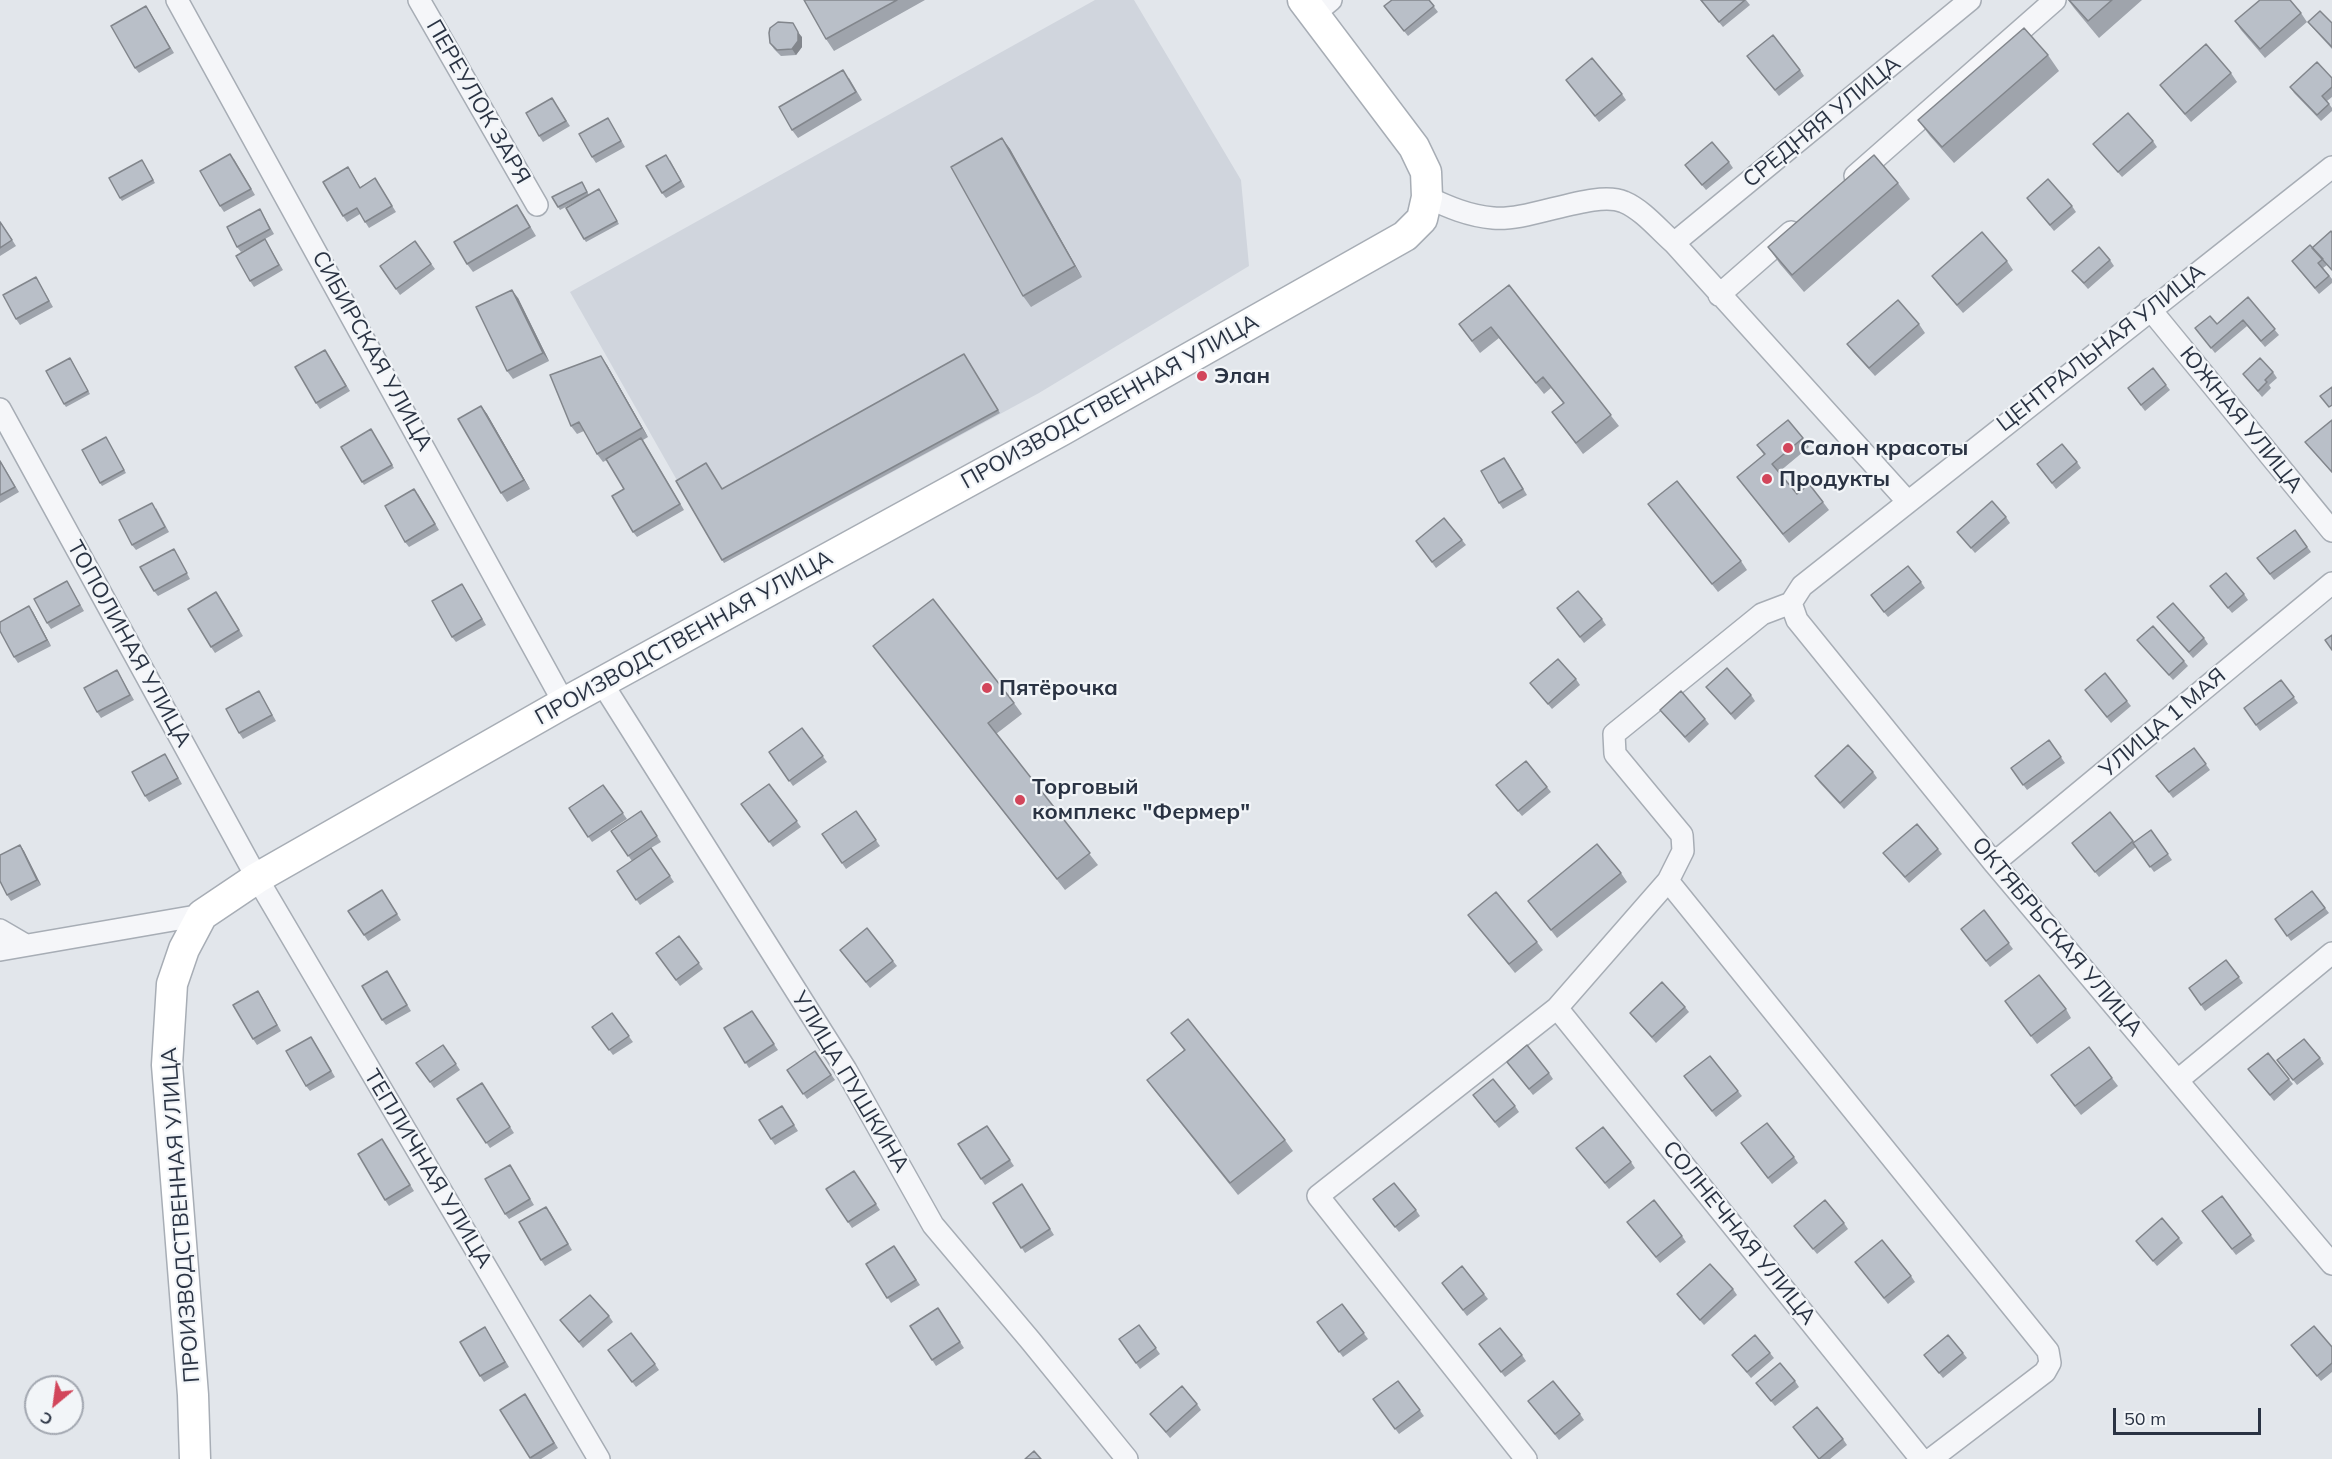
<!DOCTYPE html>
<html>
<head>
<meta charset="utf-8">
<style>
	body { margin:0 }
	#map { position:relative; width:2332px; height:1459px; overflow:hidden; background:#e2e6eb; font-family:Mulish,sans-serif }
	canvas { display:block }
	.north { position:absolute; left:24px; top:1375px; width:60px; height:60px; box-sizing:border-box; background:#f2f5f8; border:2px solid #a2a7b0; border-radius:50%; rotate:209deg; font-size:16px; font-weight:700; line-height:24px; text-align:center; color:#2a3343 }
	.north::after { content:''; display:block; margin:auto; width:21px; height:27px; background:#d2465b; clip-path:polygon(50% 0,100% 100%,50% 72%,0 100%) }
	.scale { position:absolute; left:2113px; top:1408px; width:148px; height:27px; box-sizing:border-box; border:3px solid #2a3343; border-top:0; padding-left:8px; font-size:18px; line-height:21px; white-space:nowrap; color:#2a3343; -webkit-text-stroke:4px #f2f5f8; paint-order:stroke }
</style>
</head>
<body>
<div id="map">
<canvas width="2332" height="1459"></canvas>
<div class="north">С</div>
<div class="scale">50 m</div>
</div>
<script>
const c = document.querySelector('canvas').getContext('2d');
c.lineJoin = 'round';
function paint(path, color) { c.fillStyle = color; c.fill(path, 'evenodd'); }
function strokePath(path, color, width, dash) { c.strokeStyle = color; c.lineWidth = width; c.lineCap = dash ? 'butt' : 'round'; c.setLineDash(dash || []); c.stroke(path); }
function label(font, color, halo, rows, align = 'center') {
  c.font = font + ' Mulish,sans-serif'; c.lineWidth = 4.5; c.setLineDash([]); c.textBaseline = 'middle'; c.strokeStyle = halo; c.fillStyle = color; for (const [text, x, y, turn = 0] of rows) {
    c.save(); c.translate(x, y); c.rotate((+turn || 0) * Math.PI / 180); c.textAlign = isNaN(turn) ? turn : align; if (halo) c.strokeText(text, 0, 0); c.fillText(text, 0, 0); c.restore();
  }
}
paint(new Path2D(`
	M1095,0H1134L1241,180L1249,266L1039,393L724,563L570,292Z`), '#d0d5dd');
const street = new Path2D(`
	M177,0L564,703
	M419,0L537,205
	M1313,15L1331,0
	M1855,176L2055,0
	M1427,197C1448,207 1469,216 1493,218C1529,222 1595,189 1624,202C1643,210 1659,230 1674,243L1908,502
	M1674,243L1970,0
	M1719,295L1791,232
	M2150,309L2332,531
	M0,409L257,878L599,1459
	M1791,603L1797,620L1994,863L2332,1264
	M1791,603L1802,586L2332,167
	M602,683L846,1070L933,1225L1030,1340L1127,1459
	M1994,863L2332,583
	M1668,881L2048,1351L2050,1363L2045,1372L1931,1459
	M0,930L24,944
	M0,950L202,915
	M1557,1008L1921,1459
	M2178,1080L2332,953
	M1526,1459L1318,1196L1557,1008L1668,881L1683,851L1682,835L1615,754L1614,734L1762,614L1791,603`);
const secondary = new Path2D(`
	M195,1459L193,1395L167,1065L172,984L184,949L202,915L257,878L564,703L1062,430L1405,236L1422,219L1427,197L1426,172L1414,147L1303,0`);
strokePath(street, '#a7adb5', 24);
strokePath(secondary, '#a7adb5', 33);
strokePath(street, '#f5f6f9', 21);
strokePath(secondary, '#fff', 30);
paint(new Path2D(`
	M804,0H925L834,51L826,39Z
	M1429,0L1438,12L1408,36L1384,6Z
	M1700,0H1746L1750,5L1723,27Z
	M2068,0H2142L2099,38L2074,8Z
	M150,12L174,53L139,73L135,68Z
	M2301,13L2307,22L2265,58L2241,30L2235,21Z
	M2308,22L2332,23V49L2312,27Z
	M802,37V47L796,55L781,56L774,49L770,43Z
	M2048,55L2059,71L1954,163L1930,136L1918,120Z
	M1751,61L1800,70L1804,76L1779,96Z
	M2231,73L2237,82L2191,122L2166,93L2160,85Z
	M849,78L862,100L798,138L792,130Z
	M2332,78V97L2327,101L2332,108V111L2321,121L2294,93L2290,87Z
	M1566,80L1622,94L1626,100L1599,122Z
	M552,98L570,126L543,142L539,136Z
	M608,118L625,147L596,163L592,157Z
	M1002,138L1010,149L1082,277L1031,307L1023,296Z
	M2153,141L2157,147L2122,177L2093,144Z
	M234,159L255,195L224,212L220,206Z
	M670,160L685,187L666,198L662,193Z
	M1729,162L1733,168L1706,190L1685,165Z
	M144,163L155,183L122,201L120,198Z
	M348,167L360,187L375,178L396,212L369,228L360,214L347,222L343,216Z
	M1898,183L1910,199L1804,292L1780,264L1768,247Z
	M584,185L589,195L560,210L558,207Z
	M599,189L619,224L586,242L584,239Z
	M2027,198L2072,206L2076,212L2054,231Z
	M260,209L274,234L265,239L283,270L254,287L250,281L264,240L241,252L237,247Z
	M523,214L536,236L473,272L467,264Z
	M0,221L16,246L0,256Z
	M415,241L435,269L400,295L380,266Z
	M2310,245L2327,265L2323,268L2332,279V283L2319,294L2292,261Z
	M2110,260L2114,266L2088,289L2072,271Z
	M2007,261L2013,270L1963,313L1938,284L1932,276Z
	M36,277L53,307L20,325L16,319Z
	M1509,285L1619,426L1583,454L1552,412L1563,403L1551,388L1544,394L1499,338L1480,353L1459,324Z
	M2248,297L2279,335L2265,347L2247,326L2215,353L2195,328L2217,324Z
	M518,298L549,361L513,379L507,371Z
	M1919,324L1925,333L1875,376L1853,352L1847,344Z
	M964,354L1000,413L724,563L676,481L723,489Z
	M329,356L350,391L320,409L316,403Z
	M72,361L90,394L66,407L64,404Z
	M607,365L648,437L643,440L684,510L637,537L633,532L624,489L607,460L603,462L597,454L584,431L577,434L571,426Z
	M2273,372L2277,378L2269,385L2271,388L2262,397L2243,374Z
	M2166,385L2170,390L2145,411L2132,394Z
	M481,406L487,414L530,489L507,502L501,493Z
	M2332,420V473L2305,442Z
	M371,429L394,468L364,485L341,447Z
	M106,437L126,473L102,486L100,483Z
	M1803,438L1809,447L1779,472L1797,494L1823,502L1829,510L1789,543L1737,477L1764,455L1757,445Z
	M0,460L19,492L0,503Z
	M2077,462L2081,468L2056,489L2037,464Z
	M1508,463L1527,495L1503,509L1499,503Z
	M418,494L439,530L409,547L405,542Z
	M1648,504L1741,561L1747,570L1718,592Z
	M156,508L169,532L136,550L132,545Z
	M2006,517L2010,523L1975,553L1957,532Z
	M2295,530L2311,552L2274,580L2257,558Z
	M1462,540L1466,545L1436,568L1416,541Z
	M174,549L190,579L158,596L154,591Z
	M67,581L84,611L51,629L47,623Z
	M1921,582L1925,588L1888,617L1875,601Z
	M462,584L486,625L456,642L452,637Z
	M2210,586L2244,594L2248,600L2232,613Z
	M220,598L243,636L215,653L211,647Z
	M29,606L33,612L51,646L18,663L14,657Z
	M1557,608L1602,619L1606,625L1584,643Z
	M2157,617L2204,638L2208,644L2193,658Z
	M2137,640L2184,661L2188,666L2173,680Z
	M873,646L1014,703L1022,714L996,734L1098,865L1065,890Z
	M117,670L134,700L101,718L97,712Z
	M1576,679L1580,685L1552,709L1530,683Z
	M2281,680L2298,703L2260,731L2244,708Z
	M1706,687L1751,695L1755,701L1735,720Z
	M2085,690L2127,701L2131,706L2111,723Z
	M259,691L276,721L243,739L239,733Z
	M1660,710L1705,719L1709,724L1689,743Z
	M802,728L827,762L793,786L769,752Z
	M2049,740L2065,763L2027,790L2011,768Z
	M2194,748L2210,770L2173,798L2156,776Z
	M165,754L182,784L149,802L145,796Z
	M1873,772L1877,778L1844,809L1819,782L1815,776Z
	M769,784L801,827L773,847L741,804Z
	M603,785L627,819L592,842L569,808Z
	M1496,785L1547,787L1551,792L1522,816Z
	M641,811L661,842L651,848L674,882L640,905L617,871L632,861L611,831Z
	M856,811L880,846L846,869L822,834Z
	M2110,812L2134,842L2151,830L2172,860L2154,872L2136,847L2099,877L2072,843Z
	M20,845L24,851L41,885L11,901L7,895Z
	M1938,849L1942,854L1909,883L1883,853Z
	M1621,873L1627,882L1557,938L1528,901Z
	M382,890L401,920L368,941L348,911Z
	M2312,891L2329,913L2291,941L2275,919Z
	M1984,910L2013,949L1990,967L1961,929Z
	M1468,915L1537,942L1543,950L1515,973Z
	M679,936L703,969L680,986L656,953Z
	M840,950L893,961L897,966L870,988Z
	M2226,960L2243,983L2205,1011L2189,988Z
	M387,971L411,1011L386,1025L382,1020Z
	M262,997L281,1031L257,1045L253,1039Z
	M1685,1007L1689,1012L1656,1043L1634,1018L1630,1013Z
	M2066,1009L2071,1018L2037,1044L2011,1010Z
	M752,1011L778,1050L749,1068L724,1028Z
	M612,1013L633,1042L613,1055L592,1027Z
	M1171,1033L1285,1140L1293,1151L1238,1195L1155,1091L1147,1080L1184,1050Z
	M315,1043L335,1077L310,1091L306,1086Z
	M443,1045L460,1070L434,1088L416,1063Z
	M815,1051L835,1080L807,1099L787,1070Z
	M2320,1058L2324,1064L2297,1085L2277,1060Z
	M1507,1062L1549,1073L1553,1079L1533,1095Z
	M2248,1069L2289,1079L2293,1084L2274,1101Z
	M1684,1076L1738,1091L1742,1096L1716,1117Z
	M2112,1078L2118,1086L2081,1115L2057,1084Z
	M482,1083L514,1133L490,1148L457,1099Z
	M1473,1095L1515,1106L1519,1112L1499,1128Z
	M782,1106L798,1131L775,1145L771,1139Z
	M987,1126L1014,1166L985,1185L958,1144Z
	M382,1139L414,1191L389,1206L385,1200Z
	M1576,1148L1631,1162L1635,1168L1609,1189Z
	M1745,1149L1794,1157L1798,1163L1772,1184Z
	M510,1165L534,1205L509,1219L505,1214Z
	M854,1171L880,1210L852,1228L826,1189Z
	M1022,1184L1054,1235L1025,1253L993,1203Z
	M2222,1196L2255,1241L2236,1255L2202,1211Z
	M1373,1199L1416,1210L1420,1216L1399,1232Z
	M550,1212L572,1250L545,1266L541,1260Z
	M1844,1223L1848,1229L1817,1254L1794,1226Z
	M1631,1227L1682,1236L1686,1242L1660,1263Z
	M2179,1238L2183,1243L2157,1266L2136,1241Z
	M894,1246L920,1285L891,1303L866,1264Z
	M1855,1262L1911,1276L1915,1282L1888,1304Z
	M1442,1283L1484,1294L1488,1299L1467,1316Z
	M1733,1289L1737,1295L1704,1325L1677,1294Z
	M1342,1304L1368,1339L1343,1357L1317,1322Z
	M938,1308L964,1348L936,1366L910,1326Z
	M609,1316L613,1322L583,1348L560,1320Z
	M1139,1325L1160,1354L1140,1369L1119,1339Z
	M485,1327L509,1367L484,1382L480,1376Z
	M1479,1344L1522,1355L1526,1361L1505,1377Z
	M2291,1345L2332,1347V1372L2321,1381Z
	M608,1350L655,1364L659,1370L636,1387Z
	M1770,1353L1774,1358L1751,1378L1732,1355Z
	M1963,1353L1967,1358L1943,1378L1924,1355Z
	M1398,1381L1424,1416L1399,1434L1373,1399Z
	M1795,1381L1799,1387L1775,1406L1756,1383Z
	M529,1400L558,1448L541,1459H531L500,1410Z
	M1528,1401L1580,1414L1584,1420L1559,1440Z
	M1197,1404L1201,1410L1170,1438L1150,1414Z
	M1793,1427L1843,1439L1847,1445L1830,1459H1819Z`), '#9fa4ac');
paint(new Path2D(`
	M798,32L802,37V47L796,55L792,49Z
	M1002,138L1010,149L1082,277L1075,266Z
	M512,290L518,298L549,361L543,353Z
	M601,356L607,365L648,437L642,428Z
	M481,406L487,414L530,489L524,480Z
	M29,606L33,612L51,646L47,640Z
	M20,845L24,851L41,885L37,880Z`), '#82868c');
const building = new Path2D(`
	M804,0H897L826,39Z
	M1392,0H1429L1434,6L1404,31L1384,6Z
	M1701,0H1745L1719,22Z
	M2069,0H2112L2088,21Z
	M2260,0H2290L2301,13L2260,49L2235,21Z
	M146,6L170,48L135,68L111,26Z
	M2320,11L2332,23V47L2308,22Z
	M778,22L793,23L798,32V41L792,49L777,50L770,43L769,33L770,28Z
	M2024,28L2048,55L1942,147L1918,120Z
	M1773,35L1800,70L1775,90L1747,56Z
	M2206,44L2231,73L2185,114L2160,85Z
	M1592,58L1622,94L1595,116L1566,80Z
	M2317,62L2332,78V87L2322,96L2329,104L2317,115L2290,87Z
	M843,70L856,92L792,130L779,107Z
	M552,98L566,121L539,136L526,113Z
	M2128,113L2153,141L2118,172L2093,144Z
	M608,118L621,141L592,157L579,134Z
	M1002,138L1075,266L1023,296L951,167Z
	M1712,142L1729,162L1702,185L1685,165Z
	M230,154L251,189L220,206L200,171Z
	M666,155L681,181L662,193L646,166Z
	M1874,155L1898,183L1792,275L1768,247Z
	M142,160L153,180L120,198L109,178Z
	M348,167L360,188L375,178L392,206L365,222L357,208L343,216L323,182Z
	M2048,179L2072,206L2050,225L2027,198Z
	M582,182L587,192L558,207L552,197Z
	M599,189L617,221L584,239L566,208Z
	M517,205L530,227L467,264L454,242Z
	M260,209L270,229L237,247L227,227Z
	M0,222L12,240L0,248Z
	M2331,231L2332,233V270L2312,248Z
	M1982,232L2007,261L1957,305L1932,276Z
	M265,239L279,265L250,281L236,256Z
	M415,241L431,264L396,289L380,266Z
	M2310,245L2323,259L2318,263L2329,276L2315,288L2292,261Z
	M2099,247L2110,260L2084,283L2072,271Z
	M36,277L49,301L16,319L3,295Z
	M1509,285L1611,415L1576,443L1552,412L1564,403L1543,377L1536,383L1491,327L1472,341L1459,324Z
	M512,290L543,353L507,371L476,307Z
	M2248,297L2275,329L2261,341L2243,320L2211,348L2195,328L2210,316L2217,324Z
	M1898,300L1919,324L1869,368L1847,344Z
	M325,350L346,386L316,403L295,367Z
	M964,354L998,410L722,560L676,481L706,463L722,489Z
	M601,356L642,428L597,454L579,422L571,426L550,375Z
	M70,358L88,391L64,404L46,371Z
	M2260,358L2273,372L2265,380L2267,382L2258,391L2243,374Z
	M2153,368L2166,385L2141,405L2128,388Z
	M2332,387V405L2329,407L2320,396Z
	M481,406L524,480L501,493L458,419Z
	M1788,420L1803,438L1772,464L1797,494L1809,484L1823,502L1783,534L1737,477L1765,454L1757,445Z
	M2332,420V472L2305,442Z
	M371,429L392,465L362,482L341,447Z
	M106,437L124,470L100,483L82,450Z
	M641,438L680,504L633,532L612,496L624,489L606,459Z
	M2062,444L2077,462L2052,483L2037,464Z
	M1504,458L1523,489L1499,503L1481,471Z
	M0,461L15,487L0,495Z
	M1677,481L1741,561L1712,584L1648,504Z
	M414,489L435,524L405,542L385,506Z
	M1992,501L2006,517L1971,548L1957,532Z
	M152,503L165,527L132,545L119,520Z
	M1444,518L1462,540L1432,562L1416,541Z
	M2295,530L2307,547L2270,574L2257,558Z
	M174,549L187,573L154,591L140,567Z
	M1908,566L1921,582L1884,612L1871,595Z
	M2226,573L2244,594L2228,608L2210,586Z
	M67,581L80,605L47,623L34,599Z
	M462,584L482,619L452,637L432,601Z
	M1578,591L1602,619L1580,637L1557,608Z
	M216,592L239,630L211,647L188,609Z
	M933,599L1014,703L988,723L1090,853L1057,879L873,646Z
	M2173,603L2204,638L2189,652L2157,617Z
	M29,606L47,640L14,657L0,631V622Z
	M2153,626L2184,661L2169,675L2137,640Z
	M2332,635V650L2325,640Z
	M1558,659L1576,679L1548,704L1530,683Z
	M1727,668L1751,695L1731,714L1706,687Z
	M117,670L130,695L97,712L84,688Z
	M2105,673L2127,701L2107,717L2085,690Z
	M2281,680L2294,697L2256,725L2244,708Z
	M259,691L272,715L239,733L226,709Z
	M1681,691L1705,719L1685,737L1660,710Z
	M802,728L823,756L789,781L769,752Z
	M2049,740L2061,757L2023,785L2011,768Z
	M1848,745L1873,772L1840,803L1815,776Z
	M2194,748L2206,764L2169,792L2156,776Z
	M165,754L178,778L145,796L132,772Z
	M1526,761L1547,787L1518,811L1496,785Z
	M769,784L797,821L769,842L741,804Z
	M603,785L623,813L588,837L569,808Z
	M641,811L657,836L628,856L611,831Z
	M856,811L876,840L842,863L822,834Z
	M2110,812L2133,841L2095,872L2072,843Z
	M1917,824L1938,849L1905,877L1883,853Z
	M2151,830L2168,854L2150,867L2133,843Z
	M1597,844L1621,873L1551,930L1528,901Z
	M20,845L37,880L7,895L0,881V855Z
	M651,848L670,876L636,900L617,871Z
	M382,890L397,914L364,935L348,911Z
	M2312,891L2325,908L2287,936L2275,919Z
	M1496,892L1537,942L1509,964L1468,915Z
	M1984,910L2009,943L1986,961L1961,929Z
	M867,928L893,961L866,982L840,950Z
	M679,936L699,963L676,980L656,953Z
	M2226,960L2239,977L2201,1005L2189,988Z
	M387,971L407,1005L382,1020L362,986Z
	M2039,975L2066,1009L2031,1036L2005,1001Z
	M1662,982L1685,1007L1652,1037L1630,1013Z
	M258,991L277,1025L253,1039L233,1005Z
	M752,1011L774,1044L745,1063L724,1028Z
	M612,1013L629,1036L609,1050L592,1027Z
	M1188,1019L1285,1140L1230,1183L1147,1080L1185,1050L1171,1033Z
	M311,1037L331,1071L306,1086L286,1051Z
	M2304,1039L2320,1058L2293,1080L2277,1060Z
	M443,1045L456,1064L430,1082L416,1063Z
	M1527,1045L1549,1073L1529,1089L1507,1062Z
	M2089,1047L2112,1078L2075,1106L2051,1075Z
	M815,1051L831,1075L803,1094L787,1070Z
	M2268,1053L2289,1079L2270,1095L2248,1069Z
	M1710,1056L1738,1091L1712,1111L1684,1076Z
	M1493,1079L1515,1106L1495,1122L1473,1095Z
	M482,1083L510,1127L486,1143L457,1099Z
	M782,1106L794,1125L771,1139L759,1120Z
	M1767,1123L1794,1157L1768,1178L1741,1143Z
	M987,1126L1010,1160L981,1179L958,1144Z
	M1603,1127L1631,1162L1605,1183L1576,1148Z
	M382,1139L410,1185L385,1200L358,1154Z
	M510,1165L530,1199L505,1214L485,1179Z
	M854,1171L876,1204L848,1222L826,1189Z
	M1394,1183L1416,1210L1395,1227L1373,1199Z
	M1022,1184L1050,1229L1021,1248L993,1203Z
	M2222,1196L2251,1235L2232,1249L2202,1211Z
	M1654,1200L1682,1236L1656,1257L1627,1222Z
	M1825,1200L1844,1223L1813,1249L1794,1226Z
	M546,1207L568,1244L541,1260L519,1222Z
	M2162,1218L2179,1238L2153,1261L2136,1241Z
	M1882,1240L1911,1276L1884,1298L1855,1262Z
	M894,1246L916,1280L887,1298L866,1264Z
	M1710,1264L1733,1289L1700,1320L1677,1294Z
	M1462,1266L1484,1294L1463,1310L1442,1283Z
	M590,1295L609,1316L579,1342L560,1320Z
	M1342,1304L1364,1333L1339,1352L1317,1322Z
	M938,1308L960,1342L932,1360L910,1326Z
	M1139,1325L1156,1348L1136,1363L1119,1339Z
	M2314,1326L2332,1347V1363L2317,1376L2291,1345Z
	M485,1327L505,1362L480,1376L460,1342Z
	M1500,1328L1522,1355L1501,1372L1479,1344Z
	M631,1333L655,1364L632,1382L608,1350Z
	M1755,1335L1770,1353L1747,1372L1732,1355Z
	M1948,1335L1963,1353L1939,1373L1924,1355Z
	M1780,1363L1795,1381L1771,1401L1756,1383Z
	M1398,1381L1420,1410L1395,1429L1373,1399Z
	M1553,1381L1580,1414L1555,1434L1528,1401Z
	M1182,1386L1197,1404L1166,1432L1150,1414Z
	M525,1394L554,1443L530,1458L500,1410Z
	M1817,1407L1843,1439L1819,1459L1793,1427Z
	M1034,1451L1041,1459H1025Z`);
paint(building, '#b9bfc8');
strokePath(building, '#82868c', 1.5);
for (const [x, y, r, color] of [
	[1202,376,6,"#d2465b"],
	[1788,448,6,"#d2465b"],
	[1767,479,6,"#d2465b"],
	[987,688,6,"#d2465b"],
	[1020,800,6,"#d2465b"]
]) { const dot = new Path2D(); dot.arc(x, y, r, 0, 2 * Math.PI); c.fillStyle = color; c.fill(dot); strokePath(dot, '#f2f5f8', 2); }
label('22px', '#2a3343', '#f2f5f8', [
	["ПЕРЕУЛОК ЗАРЯ",478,102,60],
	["СРЕДНЯЯ УЛИЦА",1822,122,-39],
	["ЦЕНТРАЛЬНАЯ УЛИЦА",2101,348,-38],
	["СИБИРСКАЯ УЛИЦА",372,351,61],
	["ПРОИЗВОДСТВЕННАЯ УЛИЦА",1110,402,-29],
	["ЮЖНАЯ УЛИЦА",2241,420,51],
	["ПРОИЗВОДСТВЕННАЯ УЛИЦА",684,638,-29],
	["ТОПОЛИНАЯ УЛИЦА",129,644,61],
	["УЛИЦА 1 МАЯ",2163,723,-40],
	["ОКТЯБРЬСКАЯ УЛИЦА",2057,937,50],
	["УЛИЦА ПУШКИНА",850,1082,59],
	["ТЕПЛИЧНАЯ УЛИЦА",428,1169,59],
	["ПРОИЗВОДСТВЕННАЯ УЛИЦА",181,1215,-94],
	["СОЛНЕЧНАЯ УЛИЦА",1739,1233,51]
]);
label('bold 22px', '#2a3343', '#f2f5f8', [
	["Элан",1214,376],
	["Салон красоты",1800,448],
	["Продукты",1779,479],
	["Пятёрочка",999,688],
	["Торговый",1032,787],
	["комплекс \"Фермер\"",1032,812]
], 'left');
</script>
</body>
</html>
